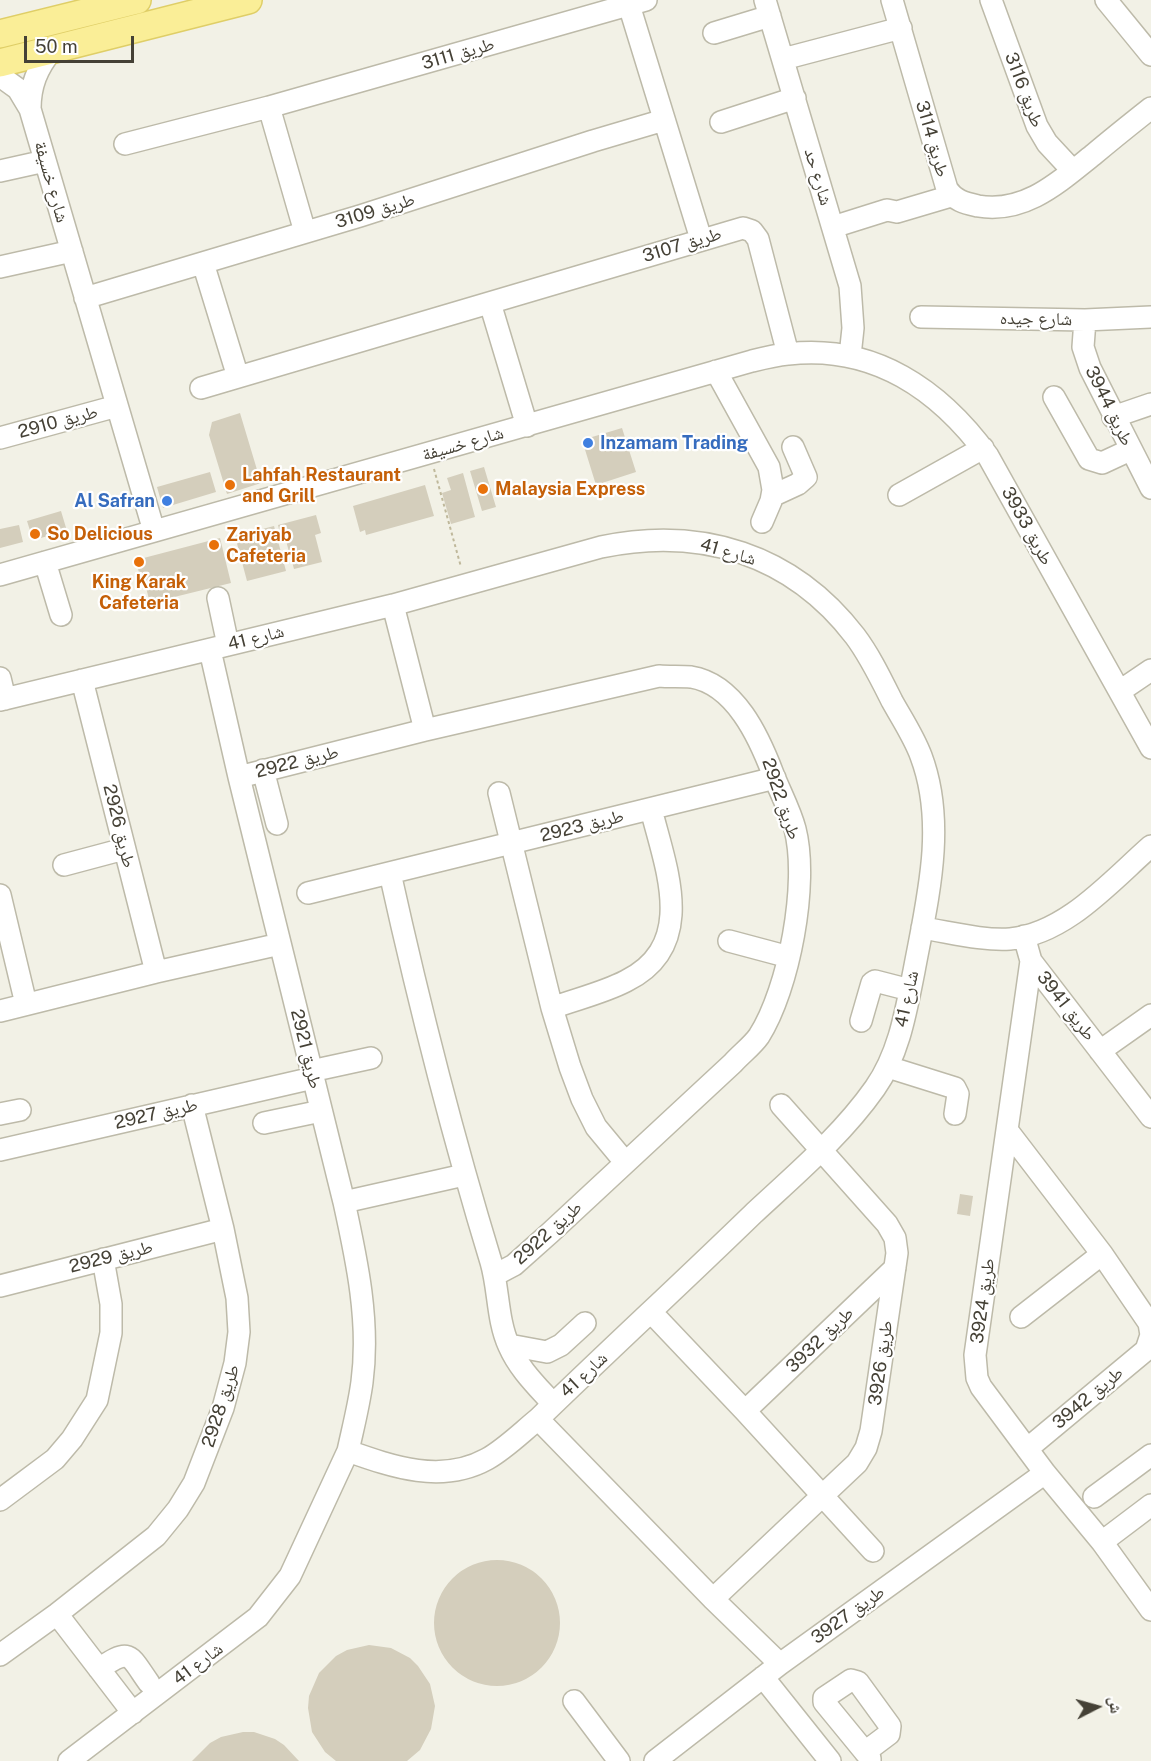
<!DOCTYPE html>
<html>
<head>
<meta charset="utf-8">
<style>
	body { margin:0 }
	#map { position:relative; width:1151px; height:1761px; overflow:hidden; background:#f2f1e6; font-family:"Public Sans","Noto Naskh Arabic",sans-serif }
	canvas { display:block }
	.north { position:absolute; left:1067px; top:1677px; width:60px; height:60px; -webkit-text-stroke:4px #fff; paint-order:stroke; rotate:84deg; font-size:16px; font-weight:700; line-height:24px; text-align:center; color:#454136 }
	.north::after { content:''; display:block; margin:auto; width:21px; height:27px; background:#454136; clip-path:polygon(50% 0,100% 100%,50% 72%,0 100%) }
	.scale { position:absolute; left:24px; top:36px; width:110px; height:27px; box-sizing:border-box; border:3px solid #454136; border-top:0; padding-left:8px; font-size:18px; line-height:21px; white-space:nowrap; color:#454136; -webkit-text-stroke:4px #fff; paint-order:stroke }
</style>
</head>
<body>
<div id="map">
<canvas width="1151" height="1761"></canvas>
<div class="north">ش</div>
<div class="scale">50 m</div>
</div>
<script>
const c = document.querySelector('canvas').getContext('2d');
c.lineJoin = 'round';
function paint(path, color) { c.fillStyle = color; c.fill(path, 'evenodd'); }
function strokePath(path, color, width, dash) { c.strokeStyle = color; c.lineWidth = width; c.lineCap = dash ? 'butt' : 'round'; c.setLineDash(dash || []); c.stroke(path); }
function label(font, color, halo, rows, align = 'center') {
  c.font = font + ' "Public Sans","Noto Naskh Arabic",sans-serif'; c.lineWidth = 4.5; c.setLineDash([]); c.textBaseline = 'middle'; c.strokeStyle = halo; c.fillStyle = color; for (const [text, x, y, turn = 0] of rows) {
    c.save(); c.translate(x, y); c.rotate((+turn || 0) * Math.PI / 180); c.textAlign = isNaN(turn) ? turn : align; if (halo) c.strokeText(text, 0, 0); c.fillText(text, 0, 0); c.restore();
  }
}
paint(new Path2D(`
	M240,413L261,483L227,494L209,435L212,422Z
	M622,428L636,472L596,485L582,440Z
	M484,467L496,507L482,511L470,471Z
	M210,472L216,492L163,508L157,487Z
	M463,473L475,517L451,524L442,493L451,490L447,478Z
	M425,485L434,516L366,535L365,530L360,532L353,506Z
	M61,511L67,531L33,540L27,521Z
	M316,515L321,533L315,535L322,562L294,569L286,541L282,542L278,525Z
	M19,525L23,542L0,548V529Z
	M274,526L286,571L247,581L235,536Z
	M220,538L231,583L150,603L142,572L139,573L136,560Z
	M960,1194L973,1196L970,1216L957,1214Z
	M434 1623a63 63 0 1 1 126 0a63 63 0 1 1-126 0Z
	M369,1645L391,1648L410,1658L418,1666L430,1684L435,1706L431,1729L420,1750L407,1761H336L325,1752L312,1732L308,1708L309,1696L319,1673L336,1656L347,1650Z
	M243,1732H254L275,1739L284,1745L299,1761H192L210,1743L221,1737Z`), '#d4cebc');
const minor = new Path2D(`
	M765,0L850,286L853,328L850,356
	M892,0L947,189C955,201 965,203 978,206C1025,214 1059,182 1093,155C1112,139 1132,123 1151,108
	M991,0L1037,126L1047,143L1073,171
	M1106,0L1151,55
	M629,5L701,239
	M714,33L770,16
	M783,59L901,28
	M0,76L18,89L30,109L154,531
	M269,107L305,232
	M30,109C30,86 37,68 52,50
	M721,122L795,98
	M125,144L269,107L646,0
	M0,171L45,161
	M833,227L887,210L897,212L951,196
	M203,263L238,377
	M0,267L72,251
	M85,298L360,216L593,141L664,120
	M490,303L527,426
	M921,317L1085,320L1151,317
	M1085,320L1083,347L1090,368L1151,488
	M716,371L769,467L773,490L771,501L762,522
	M201,388L743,228L752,231L758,239L788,354
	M1054,397L1089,459L1102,463L1130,450
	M1113,417L1151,404
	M0,438L117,406
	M899,495L983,448
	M772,496L798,484L806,477L793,447
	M45,562L61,615
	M0,575L752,361C764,358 776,355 788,354C874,344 940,390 988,456L1151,748
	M218,598L228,645
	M393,605L425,730
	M210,650L239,777L344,1202C357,1261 370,1322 362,1382C359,1405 353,1428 348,1451
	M0,678L5,699
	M82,680L156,972
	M1120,691L1151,670
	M0,700L393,605L601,547C701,526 792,554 855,636C870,656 881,679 892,701C902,719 914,737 921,756C947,825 927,901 914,971C906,1011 899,1054 875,1088C842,1135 796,1174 754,1213C683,1282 609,1350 538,1419C522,1432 505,1449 487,1459C442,1484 393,1467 348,1451L290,1576L258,1617L69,1761
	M263,770L277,824
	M239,777L425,730L659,676C669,677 681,676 691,677C735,684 759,737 773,774C780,792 790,810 795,829C809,883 789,989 759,1036C752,1046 741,1054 733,1063L551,1232L514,1265L495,1275
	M499,793L552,1008L570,1067L582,1099L596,1127L625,1162
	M64,865L124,849
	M390,873C419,1004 452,1134 491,1262C499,1289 497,1320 509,1346C519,1369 537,1386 553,1404
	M308,893L775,778
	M0,895L26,1004
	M922,928C949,932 983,941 1010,939C1066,934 1111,881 1151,846
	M1024,936L1031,961L975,1355L977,1378L981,1387L1045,1473L1102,1542L1151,1610
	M729,941L789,957
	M1031,961L1151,1117
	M552,1008C576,999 603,993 626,981C698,945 666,869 651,809
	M0,1011L156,972L280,944
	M861,1021L872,983L875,981L910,990
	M1100,1051L1151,1015
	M888,1067L955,1088L958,1094L955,1114
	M311,1071L371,1058
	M0,1114L20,1110
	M264,1123L321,1111
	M1007,1130L1102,1254L1149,1323L1151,1335L1146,1350L1027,1449
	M0,1150L313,1078
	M344,1202L464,1175
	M0,1286L223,1229
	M651,1312L745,1411L873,1551
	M1021,1317L1102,1254
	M509,1345L547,1352L561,1345L585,1323
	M745,1411L895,1268
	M538,1419L713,1599L780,1664
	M1094,1497L1151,1455
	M0,1500L55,1459L72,1439L97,1400L111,1333V1304L103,1259
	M1102,1542L1151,1505
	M713,1599L857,1463L866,1448L871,1431L897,1253L895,1238L887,1224L781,1105
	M57,1614L133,1713
	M0,1655L57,1614L156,1536L178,1509L194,1483L223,1408L235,1363L239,1332L237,1298L223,1229L192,1105
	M99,1669C131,1647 129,1655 149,1683
	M763,1677L830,1761
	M574,1701L619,1761
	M865,1752L889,1734L890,1726L858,1682L851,1680L824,1698V1702L865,1752L870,1758V1761
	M655,1761L780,1664L1045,1473`);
const major = new Path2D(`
	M0,34L137,0
	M0,63L248,0`);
strokePath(minor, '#bdbaa9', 24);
strokePath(major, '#dfce67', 30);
strokePath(new Path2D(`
	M434,469L461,567`), '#bfb89b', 2, [3, 3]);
strokePath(minor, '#fff', 21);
strokePath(major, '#faee97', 27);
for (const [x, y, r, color] of [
	[588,443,6,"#3f7fe0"],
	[230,485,6,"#e8710a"],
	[483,489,6,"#e8710a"],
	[167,501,6,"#3f7fe0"],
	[35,534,6,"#e8710a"],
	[214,545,6,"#e8710a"],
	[139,562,6,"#e8710a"]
]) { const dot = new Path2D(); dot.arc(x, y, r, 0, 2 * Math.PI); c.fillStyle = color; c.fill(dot); strokePath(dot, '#fff', 2); }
label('18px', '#454136', '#fff', [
	["طريق 3111",458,54,-16],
	["طريق 3116",1024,90,69],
	["طريق 3114",932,139,74],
	["شارع حد",818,177,73],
	["شارع خسيفة",51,182,74],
	["طريق 3109",375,211,-17],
	["طريق 3107",682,245,-17],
	["شارع جيده",1036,319,1],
	["طريق 3944",1109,406,64],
	["طريق 2910",58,422,-15],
	["شارع خسيفة",463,444,-16],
	["طريق 3933",1027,526,61],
	["شارع 41",728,552,16],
	["شارع 41",256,638,-14],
	["طريق 2922",297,762,-14],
	["طريق 2922",781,799,71],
	["طريق 2926",119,826,76],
	["طريق 2923",582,826,-14],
	["شارع 41",907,999,-78],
	["طريق 3941",1066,1006,52],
	["طريق 2921",306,1049,76],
	["طريق 2927",156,1114,-13],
	["طريق 2922",548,1233,-42],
	["طريق 2929",111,1257,-14],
	["طريق 3924",983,1301,-82],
	["طريق 3932",820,1340,-44],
	["طريق 3926",881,1363,-82],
	["شارع 41",584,1375,-43],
	["طريق 3942",1088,1398,-40],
	["طريق 2928",221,1406,-72],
	["طريق 3927",848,1615,-36],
	["شارع 41",198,1664,-37]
]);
label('bold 18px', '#366cbe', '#fff', [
	["Inzamam Trading",600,443],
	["Al Safran",155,501,"right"]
], 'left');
label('bold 18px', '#c56008', '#fff', [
	["Lahfah Restaurant",242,475],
	["and Grill",242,496],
	["Malaysia Express",495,489],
	["So Delicious",47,534],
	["Zariyab",226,535],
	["Cafeteria",226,556],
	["King Karak",139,582,"center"],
	["Cafeteria",139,603,"center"]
], 'left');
</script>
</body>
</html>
